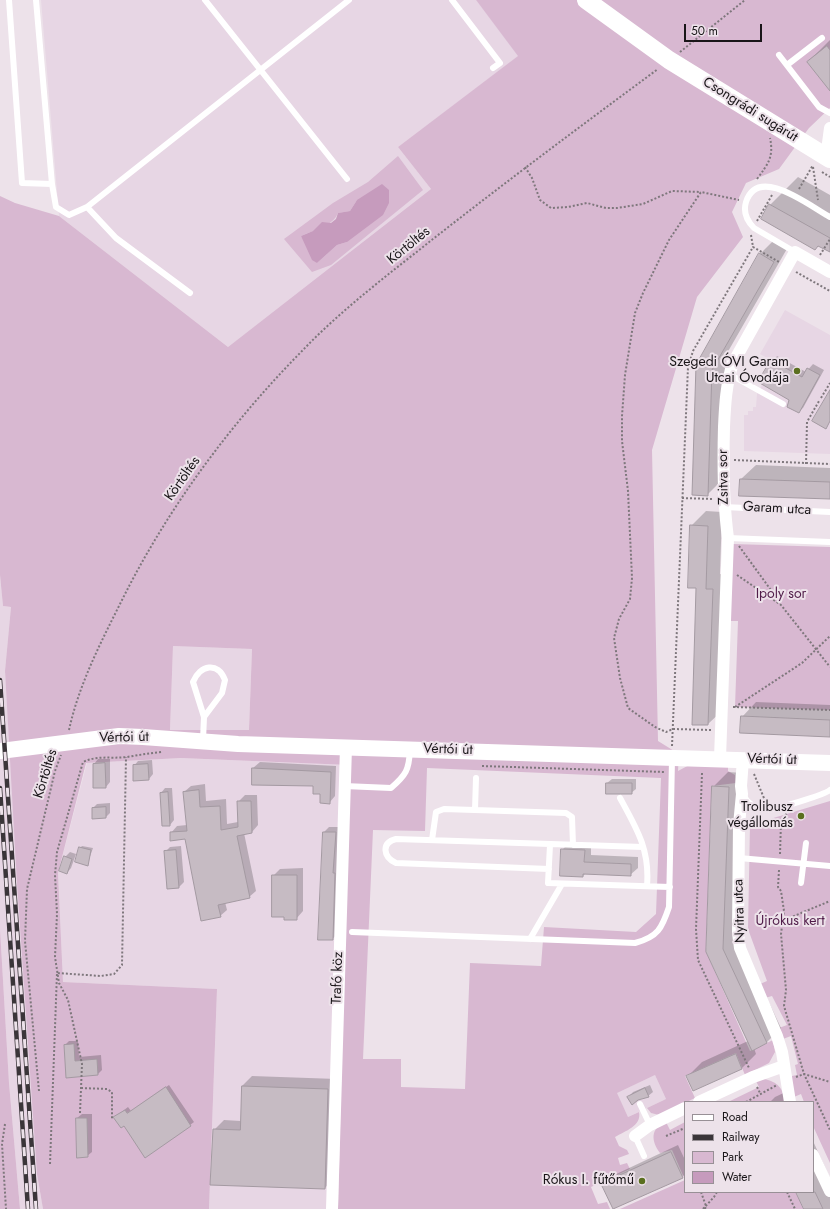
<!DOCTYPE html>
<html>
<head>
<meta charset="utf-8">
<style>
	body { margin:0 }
	#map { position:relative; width:830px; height:1209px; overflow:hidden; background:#ede2ea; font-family:Jost,sans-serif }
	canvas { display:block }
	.legend { position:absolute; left:684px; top:1101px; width:130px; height:92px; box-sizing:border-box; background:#ede2ea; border:1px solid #989096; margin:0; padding:5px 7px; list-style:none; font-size:12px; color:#191518 }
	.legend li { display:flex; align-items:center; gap:8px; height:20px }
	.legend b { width:20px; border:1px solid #989096 }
	.scale { position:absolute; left:684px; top:24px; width:78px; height:18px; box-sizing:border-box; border:2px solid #191518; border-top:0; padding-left:5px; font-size:12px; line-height:14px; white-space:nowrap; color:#191518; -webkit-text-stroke:3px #ede2ea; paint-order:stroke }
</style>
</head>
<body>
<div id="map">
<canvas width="830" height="1209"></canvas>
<ul class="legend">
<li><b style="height:5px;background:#fff"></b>Road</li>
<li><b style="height:5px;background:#3a3539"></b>Railway</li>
<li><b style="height:11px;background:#d8b8d1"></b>Park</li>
<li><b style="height:11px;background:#c69bbd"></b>Water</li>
</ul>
<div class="scale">50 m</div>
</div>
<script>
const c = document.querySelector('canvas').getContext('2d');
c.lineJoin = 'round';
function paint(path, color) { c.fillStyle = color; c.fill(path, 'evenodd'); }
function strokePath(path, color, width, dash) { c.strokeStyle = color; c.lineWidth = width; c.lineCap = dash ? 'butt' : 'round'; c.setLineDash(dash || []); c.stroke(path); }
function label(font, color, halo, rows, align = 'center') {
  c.font = font + ' Jost,sans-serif'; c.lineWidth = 4; c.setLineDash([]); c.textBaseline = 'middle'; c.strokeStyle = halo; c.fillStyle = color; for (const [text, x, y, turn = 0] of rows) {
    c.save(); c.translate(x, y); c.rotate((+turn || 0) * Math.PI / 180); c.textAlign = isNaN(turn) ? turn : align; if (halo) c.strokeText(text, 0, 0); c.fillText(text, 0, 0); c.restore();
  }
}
paint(new Path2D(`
	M41,0H476L519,56L398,147L431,189L228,347L59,216Z
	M785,310L830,335V454L744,451V415H748V411H753V407H756L757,394L762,385L758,382L771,360L760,354Z
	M0,575L3,606L11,607L5,671L37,1174L43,1209H20L9,1083L0,929Z
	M173,646L252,649L249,730H170Z
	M181,758L349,765L338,1209H209L217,989L63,982L58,873L87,763Z
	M655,1075L666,1099L628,1117L616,1093Z`), '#e7d6e4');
paint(new Path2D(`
	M476,0H830V108L809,128L779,169L746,183L732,212L743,237L697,297L652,450L658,741L679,754L678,771L693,763L728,767V771L735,775L736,783L712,786L706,948L708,956L750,1051L773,1040L775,1052L769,1063L745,1075L736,1053L685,1076L695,1098L659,1115L651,1113L647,1108L666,1099L655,1075L617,1093L628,1117L639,1112C642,1126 625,1131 615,1137L619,1146L627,1150L629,1154L618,1158L620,1165L627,1163L630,1169L591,1187L598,1204L607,1202L610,1209H338L349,765L181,758L86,763L58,873L63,982L217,989L209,1209H43L37,1174L17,883L5,671L11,607L3,606L0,575V196L15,203L59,216L228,347L431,189L398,147L518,56ZM173,646L252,649L249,730H170ZM427,768L661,778L656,914L636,932L544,927L541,966L470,963L465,1089L401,1087V1059H363L373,830L425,831Z
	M398,156L423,190L331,265L312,272L284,239L333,203L368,182ZM357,200L347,242L337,245L317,263L301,236C314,230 333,226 338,213L350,211Z
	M733,544L830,547V710L735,707L738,621H730Z
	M830,801V1163L813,1126V1102H804L801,1094L794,1097L792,1091V1076L797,1075L795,1065L798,1064L791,1036L783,1039L779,1028L787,1025L772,996L765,998L760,984L767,981L748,929L750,825Z
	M0,929L9,1083L20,1209H0Z
	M764,1079C778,1082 783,1088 785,1102H728L759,1087L756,1081Z
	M666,1122L670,1130L685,1122V1192H796L804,1209H620L685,1180L672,1150L660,1153C651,1141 650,1128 666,1122Z`), '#d8b8d1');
paint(new Path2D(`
	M382,184L389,190V203L383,215L347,242L337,245L317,263L312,260L301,236L313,231L322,222L331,223L336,219L338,213L350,211L357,200Z`), '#c69bbd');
paint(new Path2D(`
	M830,40V89L808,62Z
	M798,177L830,195V251L819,245L815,249L770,205Z
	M775,239L788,247L726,355L722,480L707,495L697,365L760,254Z
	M777,356L806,372L813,364L824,370L803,408L798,412L790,399L760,382Z
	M756,465L830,468V498L741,479Z
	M706,511L722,512L720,574L727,575L723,710L708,724L691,526Z
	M756,702L830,705V736L742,717Z
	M98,759H110V782L106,787L94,764Z
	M152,760L153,774L149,779L134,766L138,761Z
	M260,762L336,766L335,796L329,803L314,785L253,768Z
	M728,772L743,773L737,934L781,1028L767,1042L754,1048L756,1054L742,1068L693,1090L687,1077L702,1062L748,1041L707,952L713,787Z
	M612,779H636V789L631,793L607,783Z
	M205,784L206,801L226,799L227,824L238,822V802L245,795H257L258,825L252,832L244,833L256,891L249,897L225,902L227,910L220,916L186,837L171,833L177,826L187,825L184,792L191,786Z
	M165,788H172L174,820L170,825L161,793Z
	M110,803V813L106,817L93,808L97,804Z
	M329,827H341L338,934L332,939L324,832Z
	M570,842L591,843V855L638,857V868L630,875L586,873L583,876L562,850Z
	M82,846L93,848L87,865L80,848Z
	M181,846L184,882L179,887L168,888L165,852L170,847Z
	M70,852L76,854L71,868L67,873L65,857Z
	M303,868V911L296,919L273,876L280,869Z
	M69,1041H78L79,1057L101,1055L102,1070L98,1074L66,1077L65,1045Z
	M252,1076L337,1079L334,1178L325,1188L214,1130L224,1120L241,1121L242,1086Z
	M169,1085L194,1122L190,1125H124L115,1117L128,1107L131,1111Z
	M650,1085L653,1092L648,1096L629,1097L633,1092Z
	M790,1090L795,1102H770L775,1097Z
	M82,1114H92V1152L87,1156L77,1118Z
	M813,1141L830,1178V1209H805L797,1192H813Z
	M678,1145L685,1160V1174L682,1177L602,1184L610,1177Z`), '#0003');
const building = new Path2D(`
	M827,46L830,50V91L807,62Z
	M769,204L830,238V252L818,246L815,250L761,219Z
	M759,253L774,262L712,370L708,496L692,495L696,365Z
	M771,360L802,377L807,368L820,375L799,413L787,407L789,400L758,382Z
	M830,390V421L826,429L812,421Z
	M740,479L830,482V499L739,496Z
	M690,525L708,526L706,589H713L708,725H692L696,588H688Z
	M741,716L830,720V737L740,733Z
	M105,763L106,788H93V764Z
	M148,764L149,780L133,781V765Z
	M252,768L331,772L330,804L320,803V794H313V786L252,785Z
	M606,783H632V794H606Z
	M712,786L729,787L723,949L767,1043L752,1051L706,952Z
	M199,790L200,807L220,806L221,830L238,827L237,801H251L252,833L237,836L250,898L218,905L221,917L201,921L185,839L170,841V832L187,831L183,792Z
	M168,792L170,826H162L160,793Z
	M106,807V818L92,819V808Z
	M323,832H336L333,873H335L333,940H318Z
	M79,847L91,850L88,866L75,862Z
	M561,849L585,850L584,862L631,864V876L583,874V877L560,876Z
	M176,850L179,888L167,889L164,851Z
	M64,856L72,859L67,874L59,871Z
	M272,875H297V920H284V917H272Z
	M74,1044L75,1061L97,1059L98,1075L66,1078L64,1045Z
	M736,1054L742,1069L693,1091L686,1076Z
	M242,1086L328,1089L325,1189L210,1185L213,1129L240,1130Z
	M166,1087L191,1126L145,1158L124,1126L121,1128L113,1117L125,1110L127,1113Z
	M645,1088L649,1097L638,1100L632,1105L627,1097Z
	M76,1118H87L88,1157L77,1158Z
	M671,1152L683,1178L613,1209L601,1184Z
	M796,1192H815L823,1209H804Z`);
paint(building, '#c6bbc3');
strokePath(building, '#a49aa2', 1);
strokePath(new Path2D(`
	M680,52L745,0
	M525,167L532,178L540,200L551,208L568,207L587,203L606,208H617L643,204L672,191L701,192
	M813,167L818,200
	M822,172L830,177
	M757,179C768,164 774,157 770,138
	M799,189L813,165
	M757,221L772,195
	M751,235L753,247
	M820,255L830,239
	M796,272L830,291
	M821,398L830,383
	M734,460L830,464
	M806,464L807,422L819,401
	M682,498L713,499
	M739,546L781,604
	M737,575L781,605L830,667
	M733,707L830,710
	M735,707L802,663L830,636
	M69,730C79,684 101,642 122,600C168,508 230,424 302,351C341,310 389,274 433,239C507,181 582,125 658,69
	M711,730L673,729L666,732L655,727L628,708L620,678L614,638L619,619L630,599L632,578L628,491L622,441V416L625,375L635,313L643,293L669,240L701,192L739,200
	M672,746L688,367L693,351L753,247L779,262
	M482,766L664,772
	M702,773L696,929L698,960L749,1068
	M754,774L766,803
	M749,822L762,818
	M780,854L781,822L787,813
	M779,870L778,887L781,891L784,911L781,934L786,990L784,1006L804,1074L830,1130
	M782,921L830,901
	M796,1077L804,1074L830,1082
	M757,1087L760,1093
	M81,1088L107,1089L112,1092V1119
	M39,1091L25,941L27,889L55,771L61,755
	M746,1102L777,1085
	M80,1113L82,1064L68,1000L59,983L55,957L57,914L55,875L57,852L83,762C98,755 111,759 127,757C139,755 150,753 162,752
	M5,1124L2,1144L6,1209
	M666,1136L685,1128
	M50,1164L57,973L101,976L114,974L122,965L126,757
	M701,1192L706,1206L705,1209
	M787,1192L795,1209
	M703,1209L714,1197L717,1192`), '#7e777c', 2, [2, 2]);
strokePath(new Path2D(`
	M9,0L22,183L52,184L36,0
	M205,0L347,179
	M452,0L500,63L493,68
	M779,55L819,107L830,113
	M787,65L822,38
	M52,184L56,207L69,215L87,207L349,0
	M87,207L116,238L190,293
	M795,252L754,228C747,221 743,212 746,202C758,164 811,207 830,217
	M729,374L783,404
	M724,507L830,512
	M728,538L830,542
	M203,740L204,717L193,682C200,665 218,661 225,680L222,693L204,717
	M344,786L391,788C406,775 409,770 410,750
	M743,795C748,804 756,809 766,810C774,810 824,795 830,790
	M620,798C637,829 650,850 647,886
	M475,810L476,778
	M432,840L436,812L444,809L566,813L572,817L573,845
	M550,845L548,883L670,887
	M739,858L830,866
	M549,869L396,863C383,857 381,843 396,839L643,847
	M801,883L806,843
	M352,932L635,943C658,937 662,928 669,907L672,759
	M530,939L562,884
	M640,1104L650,1125
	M635,1136L644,1156`), '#fff', 6);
strokePath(new Path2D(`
	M830,159L828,143L830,128
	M720,758L728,538C723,501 723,464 724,427C725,405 726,384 733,363L795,252L830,272
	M743,759L741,786L742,794L739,825L738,933L740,948L777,1036L782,1052L790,1102
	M699,1102L753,1077L784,1066
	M635,1136L650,1125L685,1108
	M813,1155L830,1191
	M332,1209L346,747`), '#fff', 12);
strokePath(new Path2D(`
	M0,751L119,736L143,737L238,744L830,763`), '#fff', 16);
strokePath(new Path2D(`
	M586,0L669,60L830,159`), '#fff', 18);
const rail = new Path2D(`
	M0,680L36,1209
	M0,788L28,1209`);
strokePath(rail, '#3a3539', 4.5);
strokePath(rail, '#ede2ea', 3, [9]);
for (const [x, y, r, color] of [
	[797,371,4,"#5a6f1f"],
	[801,816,4,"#5a6f1f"],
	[642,1181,4,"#5a6f1f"]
]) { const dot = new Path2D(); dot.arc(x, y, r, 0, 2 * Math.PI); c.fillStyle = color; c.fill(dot); strokePath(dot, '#ede2ea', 1.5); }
label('14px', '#191518', '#ede2ea', [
	["Csongrádi sugárút",750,110,32],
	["Körtöltés",409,246,-39],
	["Zsitva sor",724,477,-91],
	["Körtöltés",183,479,-55],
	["Garam utca",777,509,3],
	["Vértói út",124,738,-1],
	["Vértói út",448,750,2],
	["Vértói út",772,760,2],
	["Körtöltés",46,774,-73],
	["Nyitra utca",740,911,-92],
	["Trafó köz",338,978,-88]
]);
label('14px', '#191518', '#ede2ea', [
	["Szegedi ÓVI Garam",789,363],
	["Utcai Óvodája",789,379],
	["Trolibusz",793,808],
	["végállomás",793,824],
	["Rókus I. fűtőmű",634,1181]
], 'right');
label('14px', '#501c49', '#ede2ea', [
	["Ipoly sor",781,595],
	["Újrókus kert",790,922]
]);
</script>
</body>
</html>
